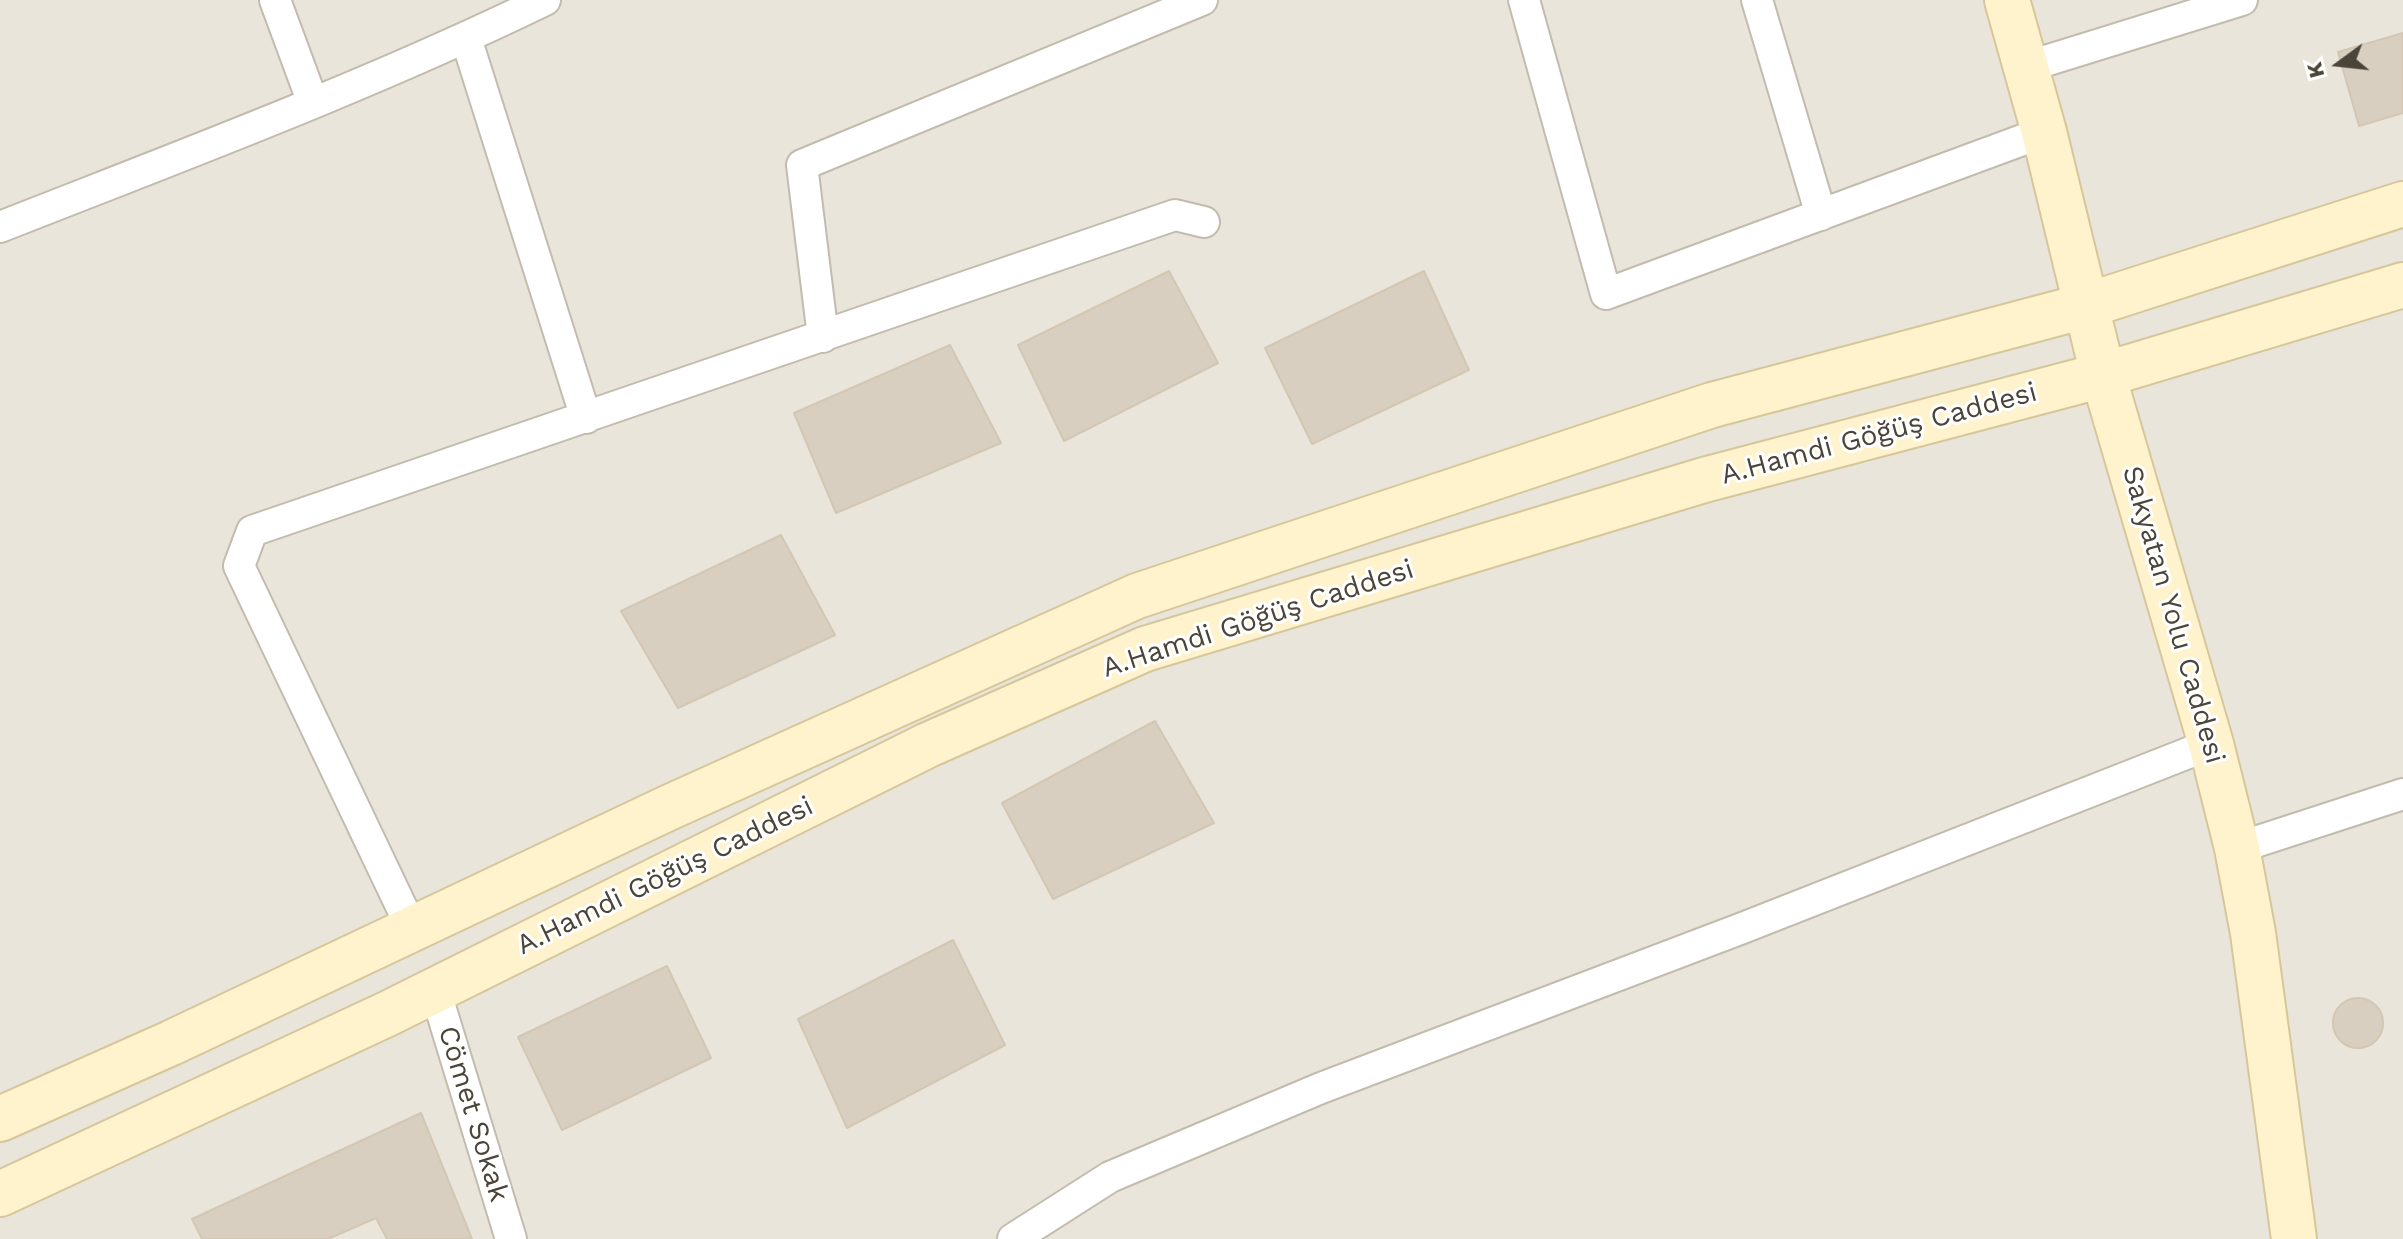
<!DOCTYPE html>
<html>
<head>
<meta charset="utf-8">
<style>
	body { margin:0 }
	#map { position:relative; width:2403px; height:1239px; overflow:hidden; background:#f6f3ec; font-family:"Work Sans",sans-serif }
	canvas { display:block }
	.north { position:absolute; left:2299px; top:24px; width:80px; height:80px; -webkit-text-stroke:6px #fff; paint-order:stroke; rotate:255deg; font-size:22px; font-weight:700; line-height:32px; text-align:center; color:#4b4439 }
	.north::after { content:''; display:block; margin:auto; width:28px; height:36px; background:#4b4439; clip-path:polygon(50% 0,100% 100%,50% 72%,0 100%) }
</style>
</head>
<body>
<div id="map">
<canvas width="2403" height="1239"></canvas>
<div class="north">K</div>
</div>
<script>
const c = document.querySelector('canvas').getContext('2d');
c.lineJoin = 'round';
function paint(path, color) { c.fillStyle = color; c.fill(path, 'evenodd'); }
function strokePath(path, color, width, dash) { c.strokeStyle = color; c.lineWidth = width; c.lineCap = dash ? 'butt' : 'round'; c.setLineDash(dash || []); c.stroke(path); }
function label(font, color, halo, rows, align = 'center') {
  c.font = font + ' "Work Sans",sans-serif'; c.lineWidth = 6; c.setLineDash([]); c.textBaseline = 'middle'; c.strokeStyle = halo; c.fillStyle = color; for (const [text, x, y, turn = 0] of rows) {
    c.save(); c.translate(x, y); c.rotate((+turn || 0) * Math.PI / 180); c.textAlign = isNaN(turn) ? turn : align; if (halo) c.strokeText(text, 0, 0); c.fillText(text, 0, 0); c.restore();
  }
}
paint(new Path2D(`
	M0,0H2403V1239H0Z`), '#eae5da');
const building = new Path2D(`
	M2403,33V113L2359,126L2338,52Z
	M1169,271L1218,363L1064,441L1018,345Z
	M1424,271L1469,370L1312,444L1265,348Z
	M950,345L1001,443L836,513L794,413Z
	M781,535L835,635L678,708L621,611Z
	M1155,721L1214,823L1053,899L1002,803Z
	M953,940L1005,1045L847,1128L798,1019Z
	M667,966L711,1058L562,1130L518,1037Z
	M2333 1023a25 25 0 1 1 50 0a25 25 0 1 1-50 0Z
	M421,1113L472,1239H387L376,1218L328,1239H202L192,1219Z`);
paint(building, '#d8cfc1');
strokePath(building, '#d3c7b4', 2);
const street = new Path2D(`
	M275,0L313,103
	M1524,0L1606,294L2044,132
	M1757,0L1821,215
	M466,38L586,418
	M2026,67L2242,0
	M0,227C183,155 368,86 545,0
	M823,337L802,165L1202,0
	M2237,848L2403,794
	M412,929L239,566L252,531L1175,215L1204,222
	M435,990L511,1239
	M1013,1239L1110,1177L1321,1088L1740,929L2211,744`);
const secondary = new Path2D(`
	M2007,0L2044,132L2103,375L2211,744L2237,848L2253,933L2294,1239
	M0,1119L171,1043L668,808L1137,596L1712,405L2085,306L2403,204
	M0,1194L387,1014L928,745L1145,649L1704,480L2103,375L2403,285`);
strokePath(street, '#c2bbae', 34);
strokePath(secondary, '#d6c79b', 48);
strokePath(street, '#fff', 30);
strokePath(secondary, '#fff3cd', 44);
label('28px', '#4b4439', '#fff', [
	["A.Hamdi Göğüş Caddesi",1879,434,-15],
	["Sakyatan Yolu Caddesi",2173,615,74],
	["A.Hamdi Göğüş Caddesi",1258,619,-18],
	["A.Hamdi Göğüş Caddesi",665,876,-26],
	["Cömet Sokak",473,1114,73]
]);
</script>
</body>
</html>
